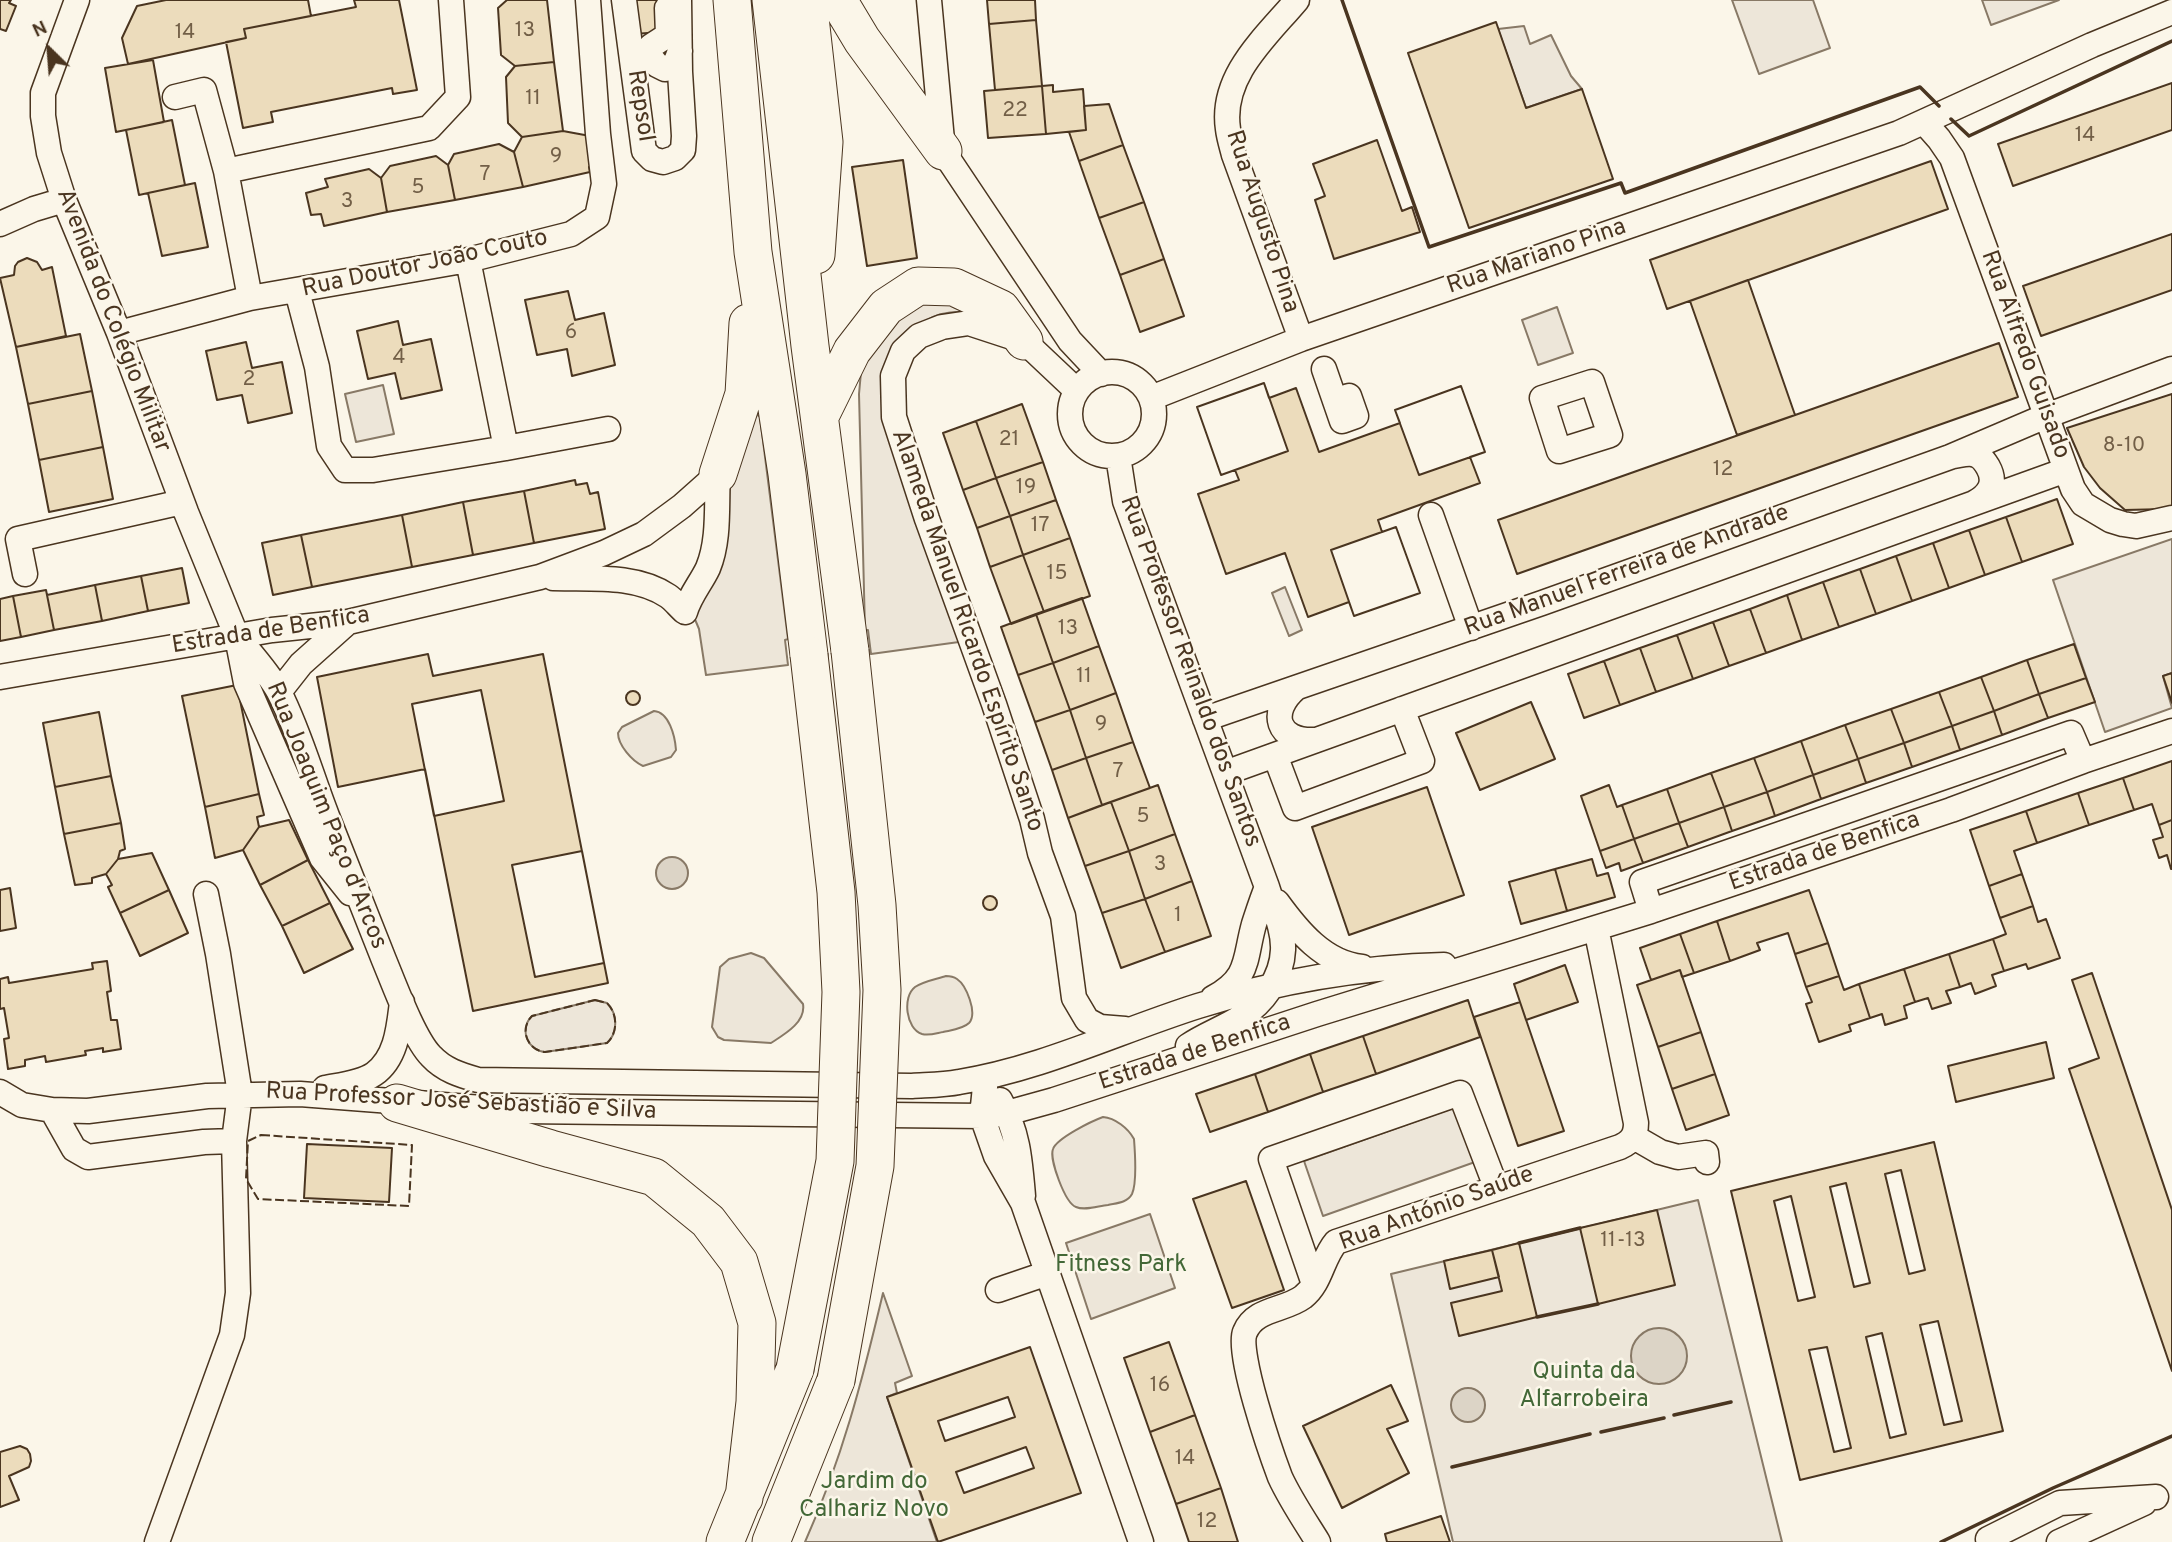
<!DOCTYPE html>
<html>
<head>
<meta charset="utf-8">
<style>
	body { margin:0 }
	#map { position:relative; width:2172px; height:1542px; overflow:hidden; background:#fbf6e9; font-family:Overpass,sans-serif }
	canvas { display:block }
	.north { position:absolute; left:14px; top:14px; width:70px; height:70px; -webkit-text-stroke:5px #fbf6e9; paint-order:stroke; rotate:335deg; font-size:19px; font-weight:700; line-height:28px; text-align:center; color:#4a3520 }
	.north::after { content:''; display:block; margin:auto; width:24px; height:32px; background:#4a3520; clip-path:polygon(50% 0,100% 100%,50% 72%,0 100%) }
</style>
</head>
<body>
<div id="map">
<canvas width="2172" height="1542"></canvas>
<div class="north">N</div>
</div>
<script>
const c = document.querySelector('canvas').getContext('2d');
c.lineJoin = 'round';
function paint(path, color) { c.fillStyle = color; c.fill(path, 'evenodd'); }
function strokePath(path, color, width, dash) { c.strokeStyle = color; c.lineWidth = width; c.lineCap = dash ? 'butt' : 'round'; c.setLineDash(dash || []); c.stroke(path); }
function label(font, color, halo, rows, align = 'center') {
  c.font = font + ' Overpass,sans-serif'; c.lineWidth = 5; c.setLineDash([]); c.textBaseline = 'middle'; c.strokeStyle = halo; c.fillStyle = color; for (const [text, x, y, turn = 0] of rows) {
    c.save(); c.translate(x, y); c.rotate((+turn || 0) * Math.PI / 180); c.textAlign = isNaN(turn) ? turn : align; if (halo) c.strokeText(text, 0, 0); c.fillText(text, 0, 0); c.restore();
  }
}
const green = new Path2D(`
	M1732,0H1813L1830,48L1759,74Z
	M1982,0H2059L1991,25Z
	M1524,26L1530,44L1551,35L1571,76L1582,89L1526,108L1498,29Z
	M921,304H961L968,312C923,309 913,331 889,364L959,642L871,654L868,630H865L859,394L861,372L874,334Z
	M1557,307L1573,353L1538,365L1522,320Z
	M383,385L394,434L356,442L345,394Z
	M755,413L760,417L788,639L785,640L788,665L706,675L699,629L694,617L726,497Z
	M2172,539V673L2163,676L2172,708L2105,732L2053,580Z
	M1285,587L1302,630L1289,636L1272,593Z
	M654,711C669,712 675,736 676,750L671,757L643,766C632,761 618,745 618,733L622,727Z
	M751,953L764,958L803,1004C806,1022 785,1034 771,1043L724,1040L718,1037L712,1027L720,967L729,959Z
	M946,976C950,976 954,977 957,979C966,985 978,1013 969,1023C963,1029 952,1030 943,1032C937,1033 929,1036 922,1034C906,1029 902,997 915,987C924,981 937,979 946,976Z
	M595,1000L607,1003C618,1014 618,1033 607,1043L545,1052C527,1050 519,1029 532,1016Z
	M1456,1107L1475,1162L1323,1216L1304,1161Z
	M1103,1117C1115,1118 1128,1128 1134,1139C1135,1152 1137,1183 1132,1194C1127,1203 1117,1203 1108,1205C1098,1206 1085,1211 1076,1207C1065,1203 1049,1159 1053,1149C1057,1138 1092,1121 1103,1117Z
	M1698,1200L1782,1542H1453L1391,1274Z
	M1150,1214L1175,1288L1091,1319L1066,1243Z
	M883,1293L912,1376L895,1383L897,1393L887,1397L937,1542H805C842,1459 862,1382 883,1293Z`);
paint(green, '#ede6d9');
strokePath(green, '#887966', 2);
const water = new Path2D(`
	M656 873a16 16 0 1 1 32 0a16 16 0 1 1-32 0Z
	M1631 1356a28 28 0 1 1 56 0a28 28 0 1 1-56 0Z
	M1451 1405a17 17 0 1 1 34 0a17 17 0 1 1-34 0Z`);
paint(water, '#dcd4c6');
strokePath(water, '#887966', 2);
const building = new Path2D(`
	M0,0H11L9,3L16,6L6,31L0,29Z
	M166,0H308L311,16L244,29L246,38L128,64L122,38L137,6Z
	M354,0H399L417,90L393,94L392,88L271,112L273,122L243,128L226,42L246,38L244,29L356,7Z
	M507,0H547L554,62L515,66L501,55L498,8Z
	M630,0H659L663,32L633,34Z
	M987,0H1035L1036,20L989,24Z
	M1036,20L1042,86L995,90L989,24Z
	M1496,22L1526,108L1582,89L1613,179L1469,228L1408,53Z
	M153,60L164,122L116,132L105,68Z
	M554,62L563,131L522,137L508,123L506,77L515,66Z
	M2172,83V130L2013,186L1998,144Z
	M1053,85V92L1083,89L1086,130L1046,134L1042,86Z
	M1042,86L1046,134L988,138L984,91Z
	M1109,104L1123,145L1079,161L1069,132L1086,130L1084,106Z
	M172,120L185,185L139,195L126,130Z
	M563,131L590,136L598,164L589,167L590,172L523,187L514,152L522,137Z
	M1377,140L1402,211L1412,207L1420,232L1334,259L1315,200L1325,196L1313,164Z
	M499,144L514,152L523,187L455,200L448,165L454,154Z
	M1123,145L1144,202L1099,218L1079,161Z
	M436,156L448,165L455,200L387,212L381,178L390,166Z
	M903,160L917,258L867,266L852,167Z
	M1931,161L1948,209L1667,309L1650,260Z
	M369,169L381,178L387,212L324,226L321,214L311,215L306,193L328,187L325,179Z
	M195,183L208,247L162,256L148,193Z
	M1144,202L1164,259L1120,275L1099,218Z
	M2172,234V290L2041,336L2023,286Z
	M27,258L37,262L42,270L52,267L66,336L16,347L0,278L14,275L15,266L18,262Z
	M1164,259L1184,316L1140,332L1120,275Z
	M1748,280L1795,415L1737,435L1690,301Z
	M568,291L575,320L604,313L615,365L572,376L567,349L537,355L525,300Z
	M398,321L403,345L431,339L442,390L401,399L395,373L368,379L357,331Z
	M80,334L92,391L28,404L16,347Z
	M246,342L252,368L282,362L292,413L248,423L242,395L217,400L206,351Z
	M1999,343L2018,397L1517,574L1498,520Z
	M1264,383L1288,451L1221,475L1197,407Z
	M1264,383L1269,398L1296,388L1319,452L1400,423L1395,410L1461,386L1485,452L1470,457L1480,483L1378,520L1382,532L1396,527L1420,593L1354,616L1349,602L1308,617L1285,553L1226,574L1198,494L1239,480L1235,470L1221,475L1197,407Z
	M1461,386L1485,452L1419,475L1395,410Z
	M92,391L103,447L39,460L28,404Z
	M2172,394V507L2166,509L2125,510L2100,488L2084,467L2067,428Z
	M1022,404L1043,462L996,478L976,421Z
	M976,421L996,478L963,490L943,433Z
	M103,447L113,499L49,512L39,460Z
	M1043,462L1056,500L1010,516L996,478Z
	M996,478L1010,516L977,528L963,490Z
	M575,480L576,485L587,483L590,494L598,492L605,529L534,543L524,491Z
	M524,491L534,543L473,555L463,502Z
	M2057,499L2073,544L2022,562L2006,517Z
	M1056,500L1070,538L1023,555L1010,516Z
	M463,502L473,555L412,567L402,515Z
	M402,515L412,567L312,587L301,535Z
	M1010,516L1023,555L990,567L977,528Z
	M2006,517L2022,562L1985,575L1969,530Z
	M1396,527L1420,593L1354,616L1331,550Z
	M1969,530L1985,575L1949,588L1933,543Z
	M301,535L312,587L273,595L262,543Z
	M1070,538L1090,596L1044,612L1023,555Z
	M1933,543L1949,588L1912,601L1896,556Z
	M1023,555L1044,612L1011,624L990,567Z
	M1896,556L1912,601L1876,614L1860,569Z
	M182,568L189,603L148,611L141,576Z
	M1860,569L1876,614L1839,627L1823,582Z
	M141,576L148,611L102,621L95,585Z
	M1823,582L1839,627L1802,640L1787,595Z
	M95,585L102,621L54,630L47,595Z
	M46,590L54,630L21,637L13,596Z
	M1787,595L1802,640L1766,653L1750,609Z
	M13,596L21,637L0,641V599Z
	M1082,598L1099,646L1053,663L1036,614Z
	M1750,609L1766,653L1729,666L1713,622Z
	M1036,614L1053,663L1018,675L1001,627Z
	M1713,622L1729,666L1693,679L1677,635Z
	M1677,635L1693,679L1656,692L1640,648Z
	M2074,644L2086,678L2039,694L2027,660Z
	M1099,646L1116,693L1070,710L1053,663Z
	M1640,648L1656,692L1620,705L1604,661Z
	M428,654L433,676L543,654L608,983L473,1011L425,769L338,787L317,677Z
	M2027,660L2039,694L1994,711L1981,677Z
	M1604,661L1620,705L1584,718L1568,674Z
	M1053,663L1070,710L1035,722L1018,675Z
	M2172,673V703L2163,676Z
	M1981,677L1994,711L1952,726L1939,692Z
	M2086,678L2095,702L2048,718L2039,694Z
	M237,685L259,794L205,807L182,696Z
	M481,690L504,801L434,816L412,704Z
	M626 698a7 7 0 1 1 14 0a7 7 0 1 1-14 0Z
	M1939,692L1952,726L1904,743L1891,709Z
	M1116,693L1133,742L1086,758L1070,710Z
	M2039,694L2048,718L2002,735L1994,711Z
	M1531,702L1555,759L1480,790L1456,733Z
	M1891,709L1904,743L1858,759L1845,725Z
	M1070,710L1086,758L1052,770L1035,722Z
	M1994,711L2002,735L1960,750L1952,726Z
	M99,712L111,776L55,787L43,723Z
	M1845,725L1858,759L1813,775L1801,741Z
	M1952,726L1960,750L1912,767L1904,743Z
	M1801,741L1813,775L1767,792L1754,758Z
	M1133,742L1150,788L1102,805L1086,758Z
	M1904,743L1912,767L1866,783L1858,759Z
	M1086,758L1102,805L1068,818L1052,770Z
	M1754,758L1767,792L1724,807L1711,773Z
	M1858,759L1866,783L1821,799L1813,775Z
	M2172,761V820L2159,825L2152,804L2134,810L2123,778Z
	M1711,773L1724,807L1679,823L1667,789Z
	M1813,775L1821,799L1775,816L1767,792Z
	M111,776L121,823L64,834L55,787Z
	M2123,778L2134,810L2089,825L2078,793Z
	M1158,785L1175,834L1129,851L1111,802Z
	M1609,785L1617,807L1622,805L1634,839L1600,851L1581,796Z
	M1427,787L1464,895L1349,935L1312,827Z
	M1667,789L1679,823L1634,839L1622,805Z
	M1767,792L1775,816L1732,831L1724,807Z
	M2078,793L2089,825L2037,843L2026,811Z
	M259,794L264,815L257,817L259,827L243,850L215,858L205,807Z
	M1111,802L1129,851L1085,866L1068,818Z
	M1724,807L1732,831L1688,847L1679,823Z
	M2026,811L2037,843L2014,851L2022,874L1989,886L1970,830Z
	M289,820L308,860L260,885L243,850L259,827Z
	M2172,820V869H2171L2167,855L2159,858L2153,840L2163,837L2159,825Z
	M121,823L125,849L120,851L118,859L106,874L92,878V883L75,885L64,834Z
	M1679,823L1688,847L1643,863L1634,839Z
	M1175,834L1192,881L1145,899L1129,851Z
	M1634,839L1643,863L1621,871L1619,863L1606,868L1600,851Z
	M582,851L604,963L535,977L512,865Z
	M1129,851L1145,899L1102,913L1085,866Z
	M152,853L169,890L120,913L108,887L112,885L106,874L118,859Z
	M1592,859L1597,876L1608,873L1615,897L1567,911L1555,869Z
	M308,860L330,903L282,926L260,885Z
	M1555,869L1567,911L1521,924L1509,882Z
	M2022,874L2033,906L2000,918L1989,886Z
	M1192,881L1211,936L1165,952L1145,899Z
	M10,888L16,928L0,931V890Z
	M169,890L188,933L140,956L120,913Z
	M1809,890L1828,943L1795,954L1788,933L1757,943L1760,950L1730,961L1717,921Z
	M983 903a7 7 0 1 1 14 0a7 7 0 1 1-14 0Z
	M1145,899L1165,952L1121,968L1102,913Z
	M330,903L353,949L304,973L282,926Z
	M2033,906L2038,922L2046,919L2060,958L2028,969L2026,964L2004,971L1993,939L2006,934L2000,918Z
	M1717,921L1730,961L1694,973L1680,934Z
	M1680,934L1694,973L1682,977L1680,970L1651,980L1640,948Z
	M1993,939L2004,971L1992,975L1996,986L1975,994L1971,983L1960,987L1949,954Z
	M1828,943L1839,976L1806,987L1795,954Z
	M1949,954L1960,987L1946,991L1951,1003L1932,1009L1928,998L1915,1002L1904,969Z
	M107,961L111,991L107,992L111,1020H117L121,1049L103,1052V1048L85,1051L86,1055L46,1062L45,1056L25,1060V1066L8,1069L4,1039L9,1038L4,1008L0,1009V979L8,977L9,983L93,969L92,963Z
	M1565,965L1578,1002L1526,1020L1514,984Z
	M1904,969L1915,1002L1904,1006L1907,1018L1885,1025L1882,1014L1870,1018L1859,984Z
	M1680,970L1701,1032L1658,1047L1637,985Z
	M2092,973L2172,1210V1371L2069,1069L2099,1058L2072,980Z
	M1839,976L1844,990L1859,984L1870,1018L1849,1025L1851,1031L1819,1042L1806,1004L1812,1002L1806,987Z
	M1468,1000L1480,1037L1376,1074L1363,1036Z
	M1520,1002L1564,1131L1518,1146L1474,1017Z
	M1701,1032L1715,1074L1672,1089L1658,1047Z
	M1363,1036L1376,1074L1323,1092L1310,1054Z
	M2046,1042L2054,1078L1956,1102L1948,1066Z
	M1310,1054L1323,1092L1268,1112L1255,1074Z
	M1255,1074L1268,1112L1210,1132L1196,1094Z
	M1715,1074L1729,1115L1686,1130L1672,1089Z
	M1934,1142L2003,1431L1800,1480L1731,1191ZM1901,1170L1925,1270L1909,1274L1885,1174ZM1846,1183L1870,1283L1854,1287L1830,1187ZM1791,1196L1815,1297L1798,1301L1774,1201ZM1938,1321L1962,1421L1944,1425L1920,1325ZM1882,1333L1906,1434L1890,1438L1866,1337ZM1827,1347L1851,1448L1834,1452L1809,1350Z
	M307,1144L392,1148L389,1202L304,1198Z
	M1246,1181L1284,1290L1232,1308L1193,1199Z
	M1657,1210L1675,1285L1598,1304L1580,1228Z
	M1519,1243L1537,1317L1459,1336L1451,1303L1502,1291L1492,1250Z
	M1492,1250L1499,1277L1450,1289L1444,1261Z
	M1169,1342L1195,1415L1150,1432L1124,1358Z
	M1030,1347L1081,1493L938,1542L887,1397ZM1008,1397L1015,1417L945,1441L938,1421ZM1026,1447L1034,1468L964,1493L956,1472Z
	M1391,1385L1408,1421L1387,1429L1409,1473L1342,1508L1303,1426Z
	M1195,1415L1221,1488L1176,1504L1150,1432Z
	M20,1446L27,1449L30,1454L31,1461L29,1467L9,1476L19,1500L0,1507V1452Z
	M1221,1488L1238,1542H1189L1176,1504Z
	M1441,1516L1450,1542H1387L1385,1534Z`);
paint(building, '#ecdcbc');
strokePath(building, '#4a3520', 2);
const minor = new Path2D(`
	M77,0L43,93V116L49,153L64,200L119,333L186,512L237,637L246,683L322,858L350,893
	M624,0L644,151L652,159L663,162L675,158L683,150L684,136L680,72L679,0
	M929,0L943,151L1070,341L1101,374
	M1297,0C1266,37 1220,76 1228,129C1229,138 1232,147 1234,155L1301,339
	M667,8L668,35L651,46L649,55L657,65L665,69L675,64L680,51
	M175,97L204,90L226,171
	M1924,122L1939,139L1952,158L2073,489L2083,504L2110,520L2123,524L2136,526L2172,518
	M0,224L34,209L64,200
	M468,260L506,448L608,429
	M297,291L317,367L329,446L345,470H373L506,448
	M250,298L226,171L429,128L458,97L451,0
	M119,333L250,298L468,260L571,234L597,217L604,184L598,134L588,0
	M1324,369L1342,421L1356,416L1349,396L1335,401
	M1070 414a42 42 0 1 1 84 0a42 42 0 1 1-84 0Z
	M1592,382L1610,435L1559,451L1542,398Z
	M1077,391L1024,341L969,323L942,327L919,336L903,351L893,376L894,417L927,519L994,704L1032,819L1040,853L1063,916L1074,998L1087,1020L1100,1027L1125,1029
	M1151,398L1301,339L1899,133L2092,45L2172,12
	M1118,456L1125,501L1267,887C1273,907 1284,929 1283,950C1282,978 1263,1003 1241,1017C1224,1028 1204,1035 1188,1046
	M1953,456C1961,455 1969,452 1976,455C1982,457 1985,462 1988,467C1997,483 1989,495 1974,503
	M1431,515L1471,628
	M25,574L18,539L182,502
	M553,578C590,579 636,574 668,596C674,600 679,607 685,612C690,595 701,583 708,568C720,539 716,504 718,474
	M237,637C251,654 268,672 279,692C299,731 311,775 327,816C346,865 365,913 384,960C394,984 414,1039 431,1056C444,1070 460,1075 478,1080L912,1086C927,1085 944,1085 959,1082C1041,1069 1119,1031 1198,1006C1278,981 1360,967 1444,965
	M0,677L272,630L348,622L540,577L604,553L644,534L682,506L718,474
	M1296,688C1268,712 1277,742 1315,740
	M279,692L301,664L348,622
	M1205,719L1542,603L1950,457L2046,416L2172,369
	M1275,755L1295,808L1422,761L1402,709
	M1225,773L2066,470
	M1277,902C1298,931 1324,963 1362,967
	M1651,911L1642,882L2071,733L2083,761
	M1213,998C1250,978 1244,960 1254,924C1258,912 1262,899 1267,887
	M986,1077L982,1116L996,1156L1023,1203L1141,1542
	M325,1088C340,1085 361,1083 374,1074C397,1058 399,1026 402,1002
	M0,1092L22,1105L52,1110L88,1111L207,1096L300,1094L521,1111L982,1116L1007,1113L1054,1100L1317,1014L1651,911L1951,810L2083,761L2172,731
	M1000,1100C1018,1131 1020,1160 1023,1196
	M52,1110L74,1149L88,1157L204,1142L234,1141L240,1094L218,954L206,894
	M1634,1137L1660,1152L1678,1157L1706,1153L1707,1162
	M1314,1284L1271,1159L1460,1093L1496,1187
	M998,1290L1048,1273
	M157,1542L232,1335L238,1293L234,1141
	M1318,1542C1305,1521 1290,1499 1280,1477C1271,1453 1236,1352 1245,1332C1255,1308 1284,1311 1303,1297C1321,1283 1322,1258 1336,1242L1620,1147C1631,1142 1636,1136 1636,1123L1596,928
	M1989,1542L1988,1539L2060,1503L2156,1497
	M2059,1542L2144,1503`);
const highway = new Path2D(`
	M732,0L753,252L787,474L809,655
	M771,0L810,346L850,651
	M808,0L824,142L816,255
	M838,0L862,40L943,151
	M820,416L852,351L886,307L918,286L954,287L1001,309L1024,341
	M718,474L744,394L748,323
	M397,1103L551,1149L654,1177L708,1221L739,1262L757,1323L755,1402L744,1498
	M725,1542L795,1369
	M771,1542L836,1380`);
strokePath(minor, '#4a3520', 27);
strokePath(highway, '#4a3520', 39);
strokePath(minor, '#fbf6e9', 24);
strokePath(highway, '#fbf6e9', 37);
const highwayBridge = new Path2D(`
	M795,1369L835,1161L841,992L836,892L809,655
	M836,1380L875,1166L882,990L877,905L850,651`);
strokePath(highwayBridge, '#4a3520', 39, []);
strokePath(highwayBridge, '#fbf6e9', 37);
strokePath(new Path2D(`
	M595,1000L607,1003C618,1014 618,1033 607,1043L545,1052C527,1050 519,1029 532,1016Z
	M261,1135L412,1145L409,1206L258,1199L246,1179L248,1141Z`), '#4a3520', 2, [9, 3.5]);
strokePath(new Path2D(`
	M1342,0L1429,247L1621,183L1625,193L1920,87L1939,106
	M1951,119L1969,136L2172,41
	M1519,1243L1580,1228
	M1537,1317L1598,1304
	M1674,1415L1731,1402
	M1601,1432L1664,1418
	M1452,1467L1590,1434
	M1941,1542L2053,1488L2172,1436`), '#4a3520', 3.5);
label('21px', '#725f47', null, [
	["13",525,32],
	["14",185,34],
	["11",533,100],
	["22",1015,112],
	["14",2085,137],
	["9",556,158],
	["7",485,176],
	["5",418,189],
	["3",347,203],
	["6",571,334],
	["4",399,359],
	["2",249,381],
	["21",1009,441],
	["8-10",2124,447],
	["12",1723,471],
	["19",1026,489],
	["17",1040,527],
	["15",1057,575],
	["13",1068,630],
	["11",1084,678],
	["9",1101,726],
	["7",1118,773],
	["5",1143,818],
	["3",1160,866],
	["1",1178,917],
	["11-13",1623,1242],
	["16",1160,1387],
	["14",1185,1460],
	["12",1207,1523]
]);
label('24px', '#4a3520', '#fbf6e9', [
	["Repsol",639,106,81],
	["Rua Augusto Pina",1261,222,72],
	["Rua Mariano Pina",1537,258,-19],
	["Rua Doutor João Couto",425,265,-12],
	["Avenida do Colégio Militar",112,321,69],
	["Rua Alfredo Guisado",2024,355,70],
	["Rua Manuel Ferreira de Andrade",1627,572,-20],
	["Alameda Manuel Ricardo Espírito Santo",966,631,71],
	["Estrada de Benfica",271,632,-9],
	["Rua Professor Reinaldo dos Santos",1189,672,70],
	["Rua Joaquim Paço d'Arcos",325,816,68],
	["Estrada de Benfica",1825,853,-19],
	["Estrada de Benfica",1195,1054,-18],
	["Rua Professor José Sebastião e Silva",461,1103,3],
	["Rua António Saúde",1437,1210,-20]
]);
label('24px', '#436837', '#fbf6e9', [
	["Fitness Park",1121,1266],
	["Quinta da",1584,1373],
	["Alfarrobeira",1584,1401],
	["Jardim do",874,1483],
	["Calhariz Novo",874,1511]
]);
</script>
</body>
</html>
